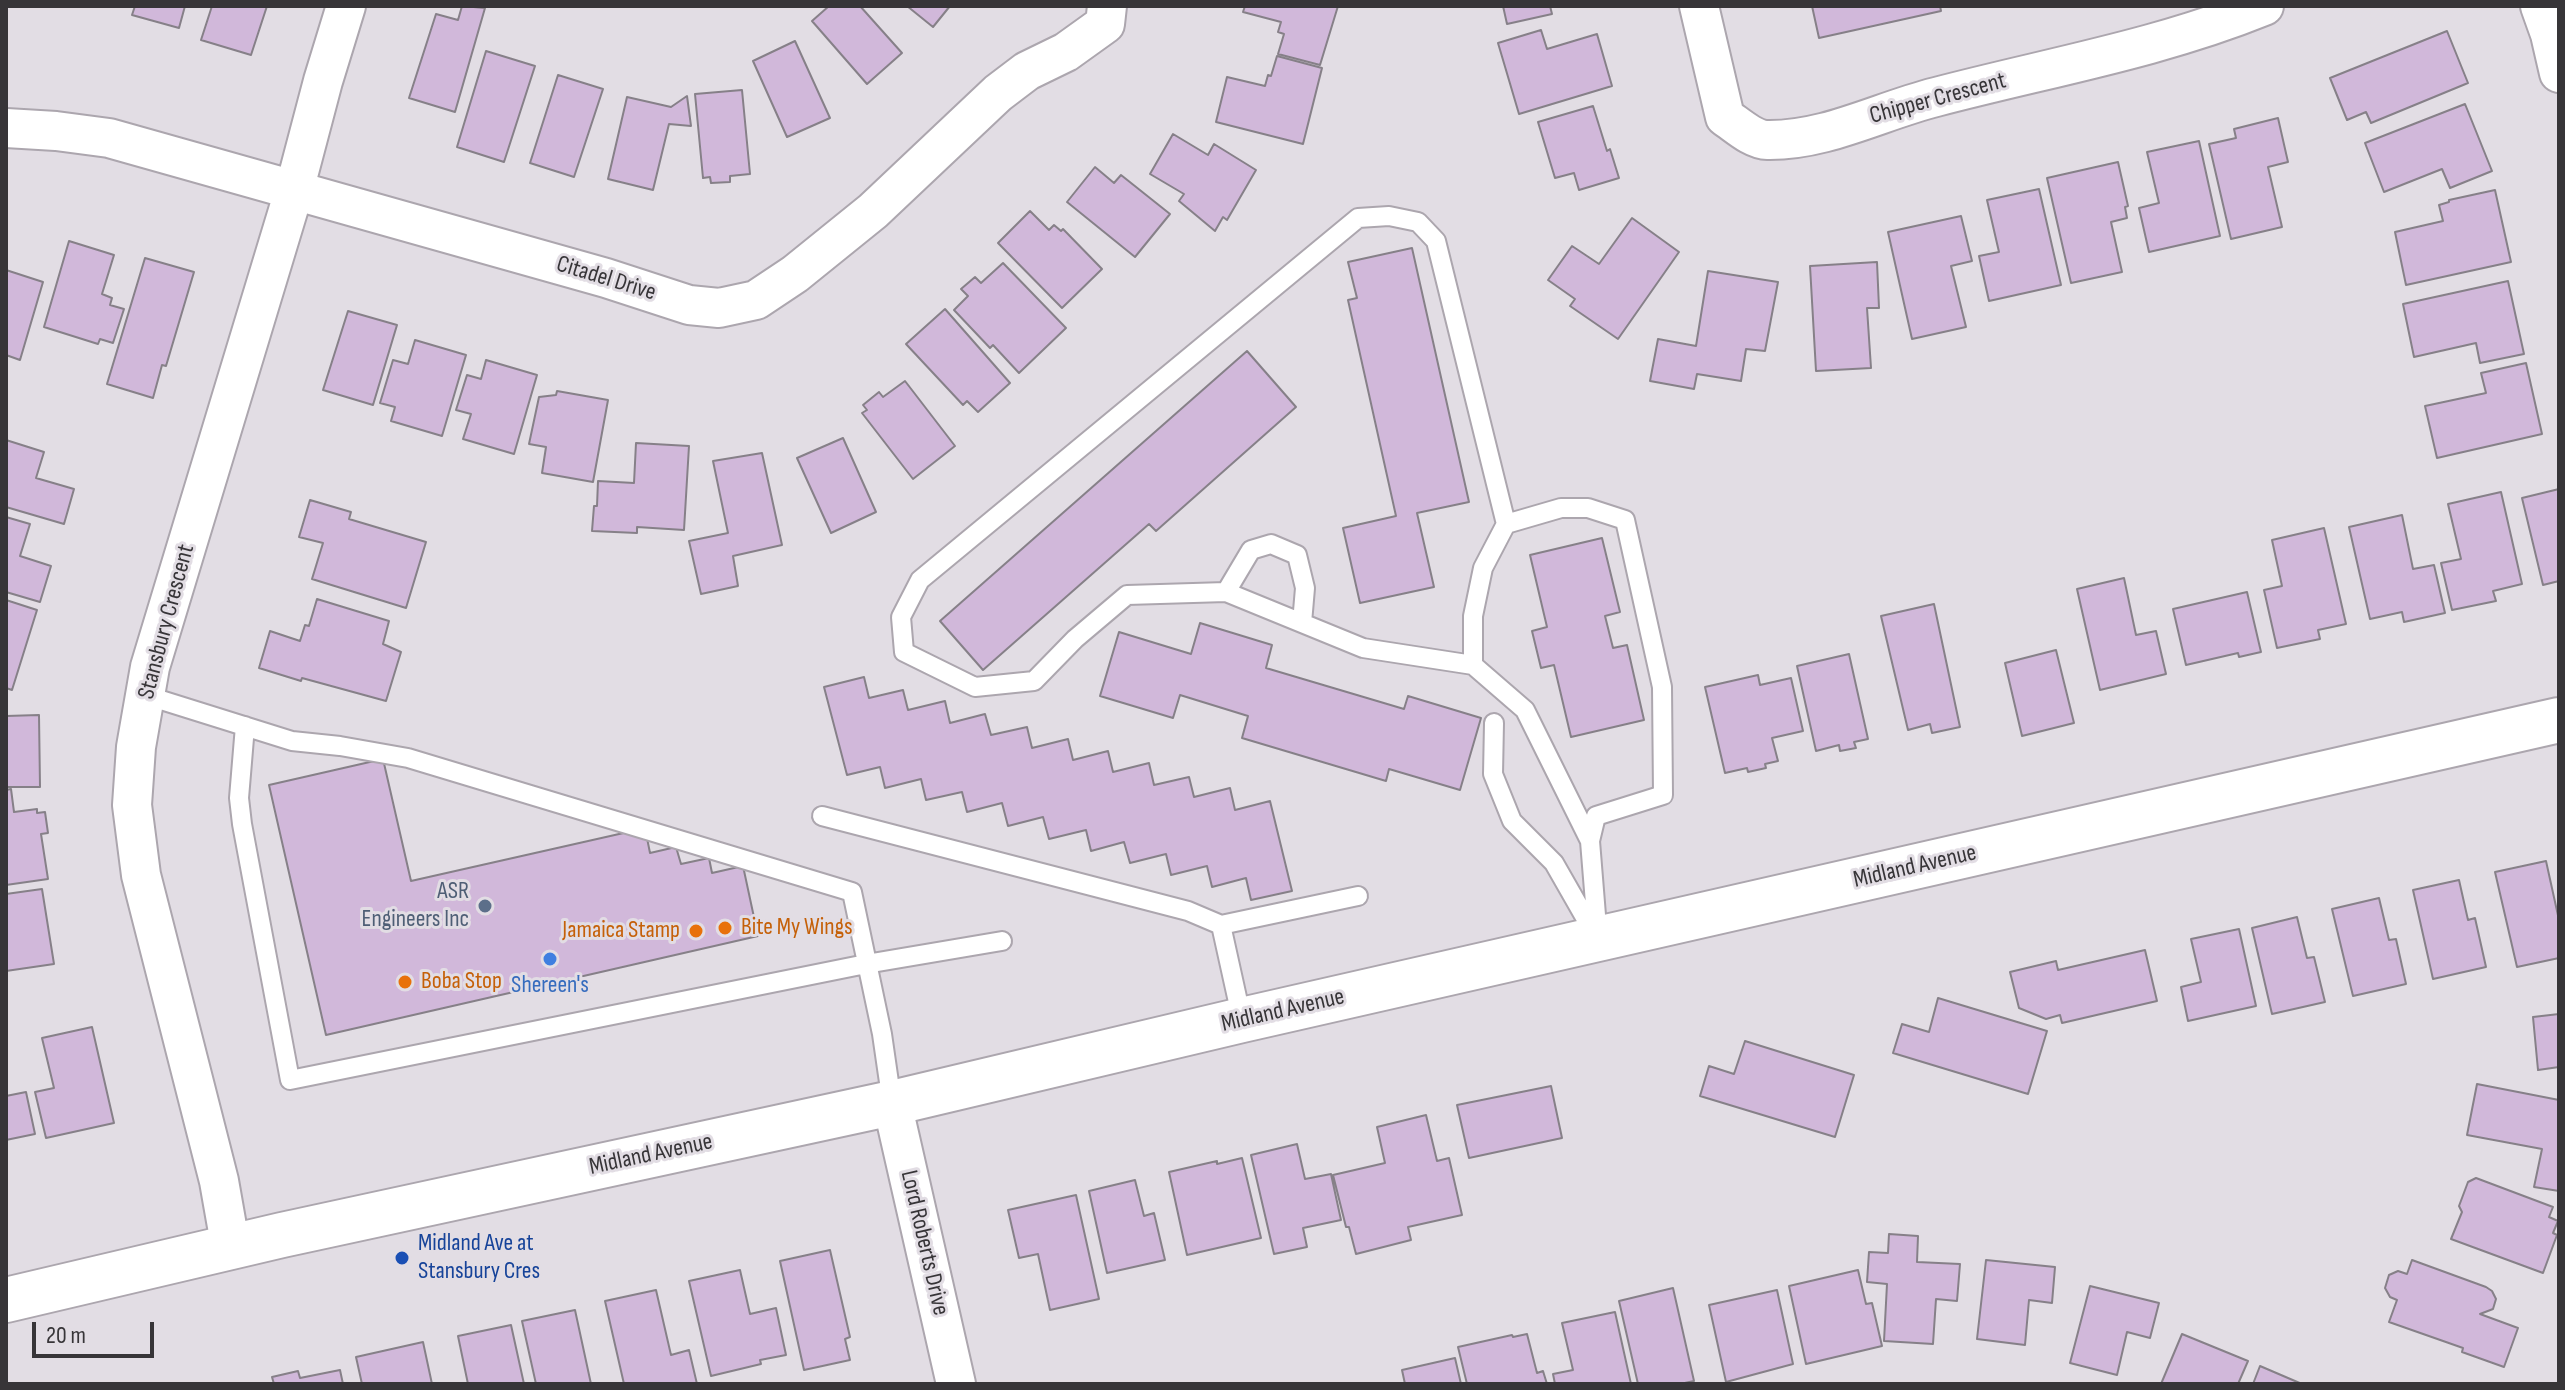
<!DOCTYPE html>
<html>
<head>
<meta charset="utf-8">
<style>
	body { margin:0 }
	#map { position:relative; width:2565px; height:1390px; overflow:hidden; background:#e2dde4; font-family:"Sofia Sans Condensed",sans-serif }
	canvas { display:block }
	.frame { position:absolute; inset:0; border:8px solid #373538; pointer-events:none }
	.scale { position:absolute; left:32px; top:1322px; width:122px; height:36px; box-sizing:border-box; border:4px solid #373538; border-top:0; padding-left:10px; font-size:24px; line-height:28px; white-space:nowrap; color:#373538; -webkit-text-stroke:6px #e2dde4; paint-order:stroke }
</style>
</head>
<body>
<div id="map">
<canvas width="2565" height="1390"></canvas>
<div class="frame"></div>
<div class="scale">20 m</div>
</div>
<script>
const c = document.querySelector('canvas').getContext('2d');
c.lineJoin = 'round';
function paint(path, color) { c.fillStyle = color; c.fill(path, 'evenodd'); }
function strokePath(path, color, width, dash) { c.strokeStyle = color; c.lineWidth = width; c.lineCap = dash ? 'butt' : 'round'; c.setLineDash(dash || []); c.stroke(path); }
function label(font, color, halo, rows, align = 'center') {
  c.font = font + ' "Sofia Sans Condensed",sans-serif'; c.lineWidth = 6; c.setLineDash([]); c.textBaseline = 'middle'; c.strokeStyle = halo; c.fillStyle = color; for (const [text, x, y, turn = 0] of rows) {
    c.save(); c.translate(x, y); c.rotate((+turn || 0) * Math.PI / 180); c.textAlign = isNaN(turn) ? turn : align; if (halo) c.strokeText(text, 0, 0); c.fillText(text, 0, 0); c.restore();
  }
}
const building = new Path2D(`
	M135,6H185L179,28L132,15Z
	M212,6H267L251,55L201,40Z
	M462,6L485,8L455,112L409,98L436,14L458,20Z
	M829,6H860L902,53L867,84L812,21Z
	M907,6H950L933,27Z
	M1245,6H1338L1320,65L1278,54L1284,34L1278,32L1281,22L1243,12Z
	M1503,6H1550L1552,14L1507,24Z
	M1812,6H1940L1941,11L1819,38Z
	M1541,30L1547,49L1597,34L1612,86L1519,114L1498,43Z
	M2447,31L2468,83L2371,123L2366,112L2347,120L2330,78Z
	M795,41L830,118L787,137L753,61Z
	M486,51L535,66L504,162L457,147Z
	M1277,56L1322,68L1303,144L1216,122L1227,77L1265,86L1268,75L1271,76Z
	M558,75L603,89L574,177L530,163Z
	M742,90L750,174L730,176V182L711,183L710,177L703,178L695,94Z
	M687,96L691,126L669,124L653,190L608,179L627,97L671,107Z
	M2465,104L2492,171L2450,188L2442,169L2384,192L2365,143Z
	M1593,106L1607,151L1610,149L1619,178L1579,190L1574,173L1555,178L1538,122Z
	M2278,118L2288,162L2268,167L2282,227L2231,239L2209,144L2236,138L2234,129Z
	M1173,134L1208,155L1214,144L1256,170L1227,220L1223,217L1215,231L1179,201L1184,194L1150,174Z
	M2199,141L2220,236L2149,252L2139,208L2159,203L2147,152Z
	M2118,162L2128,206L2125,207L2127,218L2111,222L2122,272L2071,283L2047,178Z
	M1095,167L1114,183L1121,175L1170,214L1135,257L1067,202Z
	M2039,189L2061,285L1989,301L1979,256L1999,252L1987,200Z
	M2495,190L2511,262L2406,285L2395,232L2443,221L2439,205L2449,202V200Z
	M1030,211L1049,230L1054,225L1061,231L1063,229L1102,269L1062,308L998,243Z
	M1961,216L1972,261L1951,266L1966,327L1912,339L1888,232Z
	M1632,218L1679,252L1618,339L1570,306L1575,299L1548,280L1572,246L1599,264Z
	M69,241L114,255L102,294L112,298L110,305L124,309L113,343L100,339L98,344L44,327Z
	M1412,248L1469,502L1417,513L1434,587L1360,603L1343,528L1396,516L1348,300L1357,298L1348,262Z
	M145,258L194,272L166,366L162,365L153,398L107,384Z
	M1877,262L1879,308H1867L1871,368L1816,371L1810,266Z
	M1003,263L1066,328L1019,373L993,345L990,348L954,310L968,296L961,289L975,277L981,283Z
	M6,270L43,282L20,360L6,355Z
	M1708,271L1778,282L1765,351L1746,349L1741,381L1697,374L1694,389L1650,381L1658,339L1696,346Z
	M2508,281L2524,354L2480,363L2476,343L2414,357L2403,304Z
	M945,309L1010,383L978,412L967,401L963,405L906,344Z
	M348,311L397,325L373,405L323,390Z
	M415,340L466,355L442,436L391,421L395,407L380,403L393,360L408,364Z
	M1247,351L1296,407L1156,531L1149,524L983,670L940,621Z
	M486,360L537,375L514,454L463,439L471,414L456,410L467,375L481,379Z
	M2526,363L2542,434L2437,458L2425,406L2486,393L2481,373Z
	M905,381L955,446L913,479L862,413L867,410L863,405L879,392L883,397Z
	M557,391L608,400L593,482L542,473L546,447L529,444L539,397L556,395Z
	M843,438L876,512L831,533L797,458Z
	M6,440L44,452L36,478L74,489L64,524L6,507Z
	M636,443L689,446L684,530L637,527V533L592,531L594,506H597L598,481L634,483Z
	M762,453L782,545L733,556L738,586L701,594L689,541L728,533L713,461Z
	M2559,489V581L2543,585L2522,498Z
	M2501,492L2522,584L2493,591L2496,601L2452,610L2441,563L2461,559L2448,504Z
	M310,500L351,512L349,519L426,542L406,608L312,579L323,543L299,537Z
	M2402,515L2413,569L2434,565L2445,613L2404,622L2402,612L2370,619L2349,527Z
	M6,517L30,524L20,556L51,566L40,602L6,592Z
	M2324,528L2346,624L2318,630L2320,639L2277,648L2264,590L2282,586L2272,540Z
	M1602,538L1620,612L1605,616L1613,648L1627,645L1644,720L1571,737L1554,665L1541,668L1532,631L1547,627L1530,555Z
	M2124,578L2136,635L2156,631L2166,674L2100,690L2077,589Z
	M2247,592L2261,652L2239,657L2238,653L2186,665L2173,609Z
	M317,599L389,621L383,644L401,652L386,701L302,678L301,681L259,668L270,631L300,641L305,625L309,626Z
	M6,600L37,610L12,690L6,688Z
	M1934,604L1960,727L1932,733L1930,724L1908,730L1881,616Z
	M1200,623L1272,645L1266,668L1404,709L1408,696L1481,718L1460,790L1389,769L1386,781L1242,738L1248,716L1180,695L1173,718L1100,696L1119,632L1191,654Z
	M2056,650L2074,723L2022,736L2005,663Z
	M1849,654L1868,739L1854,742L1856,748L1840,751L1839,745L1816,751L1797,666Z
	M1758,675L1760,685L1791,678L1803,731L1772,738L1778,761L1765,764L1766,768L1748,772L1747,768L1725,773L1705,687Z
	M864,677L869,698L903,690L908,710L945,701L950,723L985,714L991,735L1027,727L1032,748L1068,739L1073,760L1108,751L1113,772L1149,763L1154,785L1189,777L1194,797L1230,788L1235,810L1270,801L1292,891L1251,900L1246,878L1212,887L1207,866L1171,875L1166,854L1130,863L1124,842L1091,851L1086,830L1049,839L1043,817L1008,826L1002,803L967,812L962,792L926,800L921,779L885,788L880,767L847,775L824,687Z
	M39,715L40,787H6V716Z
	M383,759L411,881L628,832L647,838L650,853L676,847L681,864L709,858L712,873L743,866L758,936L326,1035L269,785Z
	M11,789L14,812L37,809V813L45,812L48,833L41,834L48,879L6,885V790Z
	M2546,861L2559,920V958L2517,967L2495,872Z
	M2459,880L2468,920L2475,918L2486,967L2433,979L2413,890Z
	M42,889L54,964L6,971V894Z
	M2379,898L2389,940L2396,939L2406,984L2353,996L2332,909Z
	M2297,917L2307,958L2314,957L2325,1002L2272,1014L2252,928Z
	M2239,929L2256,1006L2188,1021L2181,987L2201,982L2191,939Z
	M2145,950L2157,1001L2062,1023L2060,1015L2046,1019L2019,1008L2010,972L2056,961L2058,970Z
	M1938,998L2047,1031L2028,1094L1893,1053L1902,1024L1929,1032Z
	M2559,1014V1067L2538,1070L2533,1017Z
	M92,1027L114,1123L46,1138L35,1092L54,1088L42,1038Z
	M1745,1041L1854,1075L1835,1137L1700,1096L1709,1066L1734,1074Z
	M2477,1084L2559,1100V1191L2534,1187L2542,1149L2467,1135Z
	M1551,1086L1562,1138L1469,1158L1457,1105Z
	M26,1092L35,1134L6,1140V1096Z
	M1426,1115L1437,1161L1449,1158L1462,1215L1408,1227L1411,1240L1356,1254L1349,1227H1346L1333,1175L1385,1163L1377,1127Z
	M1297,1144L1305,1179L1331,1174L1341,1220L1303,1228L1307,1247L1274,1254L1251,1155Z
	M1242,1158L1261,1238L1187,1255L1169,1172L1217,1161V1164Z
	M2476,1178L2553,1207L2549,1217L2558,1221L2553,1233L2557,1235L2543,1273L2451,1239L2462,1212L2459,1206L2468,1182Z
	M1135,1180L1144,1216L1154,1213L1165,1260L1107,1273L1089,1191Z
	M1076,1195L1099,1299L1050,1310L1038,1254L1019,1258L1008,1210Z
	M1889,1234L1918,1236L1917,1262L1960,1264L1957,1301L1936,1299L1933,1344L1884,1341L1887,1284L1867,1282L1869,1252L1888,1253Z
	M830,1250L850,1337L845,1339L850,1360L804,1370L780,1261Z
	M1986,1260L2055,1267L2052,1303L2029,1300L2025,1345L1977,1339Z
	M2412,1260L2486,1287L2492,1291L2496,1299L2493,1309L2480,1314L2518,1328L2504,1367L2462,1352L2463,1348L2389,1322L2397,1300L2390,1297L2385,1288L2389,1275L2398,1271L2407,1274Z
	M740,1270L750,1314L776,1308L786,1355L760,1360L761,1364L711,1376L689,1281Z
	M1858,1270L1866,1304L1872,1303L1882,1346L1806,1364L1789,1286Z
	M2090,1286L2159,1303L2150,1338L2127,1332L2117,1375L2070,1363Z
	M1673,1288L1694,1381L1680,1384H1638L1619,1301Z
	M656,1290L671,1355L689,1350L697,1384H624L605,1301Z
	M1777,1290L1793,1364L1726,1382L1709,1305Z
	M575,1310L591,1384H536L522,1321Z
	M1615,1312L1631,1384H1555L1553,1374L1573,1370L1562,1323Z
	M511,1325L524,1384H468L458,1336Z
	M1527,1334L1537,1373L1543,1371L1547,1384H1467L1458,1347L1512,1335L1513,1337Z
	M2182,1334L2248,1361L2238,1384H2161Z
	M423,1342L432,1384H362L356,1357Z
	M1455,1358L1461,1384H1405L1402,1370Z
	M2260,1366L2302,1384H2253Z
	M340,1370L343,1384H274L272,1377L298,1371L300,1378Z`);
paint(building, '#d1b8da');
strokePath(building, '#868088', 2);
const lane = new Path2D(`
	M1506,524L1561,508H1588L1625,520L1662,687L1663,795L1596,816L1590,841
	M1226,592L1251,550L1271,544L1297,555L1305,588L1302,623
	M1473,665V616L1483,568L1506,524L1436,241L1418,222L1389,216L1358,218L920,580L901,617L904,652L975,687L1034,681L1075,639L1127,595L1226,592L1363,648L1473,665L1525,710L1590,841L1598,940L1554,863L1512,821L1493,774L1494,723
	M145,695L292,741L340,746L408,758L852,892L882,1034L892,1103
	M245,726L239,798L242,824L290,1080L866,964L1002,941
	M822,816L1188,911L1221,925
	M1242,1020L1221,925L1358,896`);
const street = new Path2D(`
	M1699,6L1725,117C1737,125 1753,140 1767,140C1826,141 1880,111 1936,97C2046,68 2158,49 2264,6
	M2540,6L2550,34L2559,73
	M6,128L56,131L109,138L606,278L689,305L719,308L756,300L795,274L873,211L998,93L1027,71L1066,52L1105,24L1107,6
	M892,1103L956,1384
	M231,1249L219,1181L141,875L132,805L136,747L150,667L294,191L323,81L346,6`);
const secondary = new Path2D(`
	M6,1300L282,1235L892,1103L1242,1020L2559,720`);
strokePath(lane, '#aca6ae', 22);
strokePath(street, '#aca6ae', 42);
strokePath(secondary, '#aca6ae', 48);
strokePath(lane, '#fff', 18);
strokePath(street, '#fff', 38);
strokePath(secondary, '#fff', 44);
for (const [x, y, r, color] of [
	[485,906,8,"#5c6f8a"],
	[725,928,8,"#e8710a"],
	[696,931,8,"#e8710a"],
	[550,959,8,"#3f7fe0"],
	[405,982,8,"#e8710a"],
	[402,1258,8,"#1a4fb4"]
]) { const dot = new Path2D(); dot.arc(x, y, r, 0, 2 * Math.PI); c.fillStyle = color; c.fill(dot); strokePath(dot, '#e2dde4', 3); }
label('24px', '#373538', '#e2dde4', [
	["Chipper Crescent",1938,99,-15],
	["Citadel Drive",606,279,17],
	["Stansbury Crescent",167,622,-75],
	["Midland Avenue",1915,867,-13],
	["Midland Avenue",1283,1011,-13],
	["Midland Avenue",651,1155,-12],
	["Lord Roberts Drive",924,1243,77]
]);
label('24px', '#4e5e75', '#e2dde4', [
	["ASR",469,892],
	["Engineers Inc",469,920]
], 'right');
label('24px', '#c56008', '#e2dde4', [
	["Bite My Wings",741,928],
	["Jamaica Stamp",680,931,"right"],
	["Boba Stop",421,982]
], 'left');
label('24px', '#366cbe', '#e2dde4', [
	["Shereen's",550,986]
]);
label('24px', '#164399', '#e2dde4', [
	["Midland Ave at",418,1244],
	["Stansbury Cres",418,1272]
], 'left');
</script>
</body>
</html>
